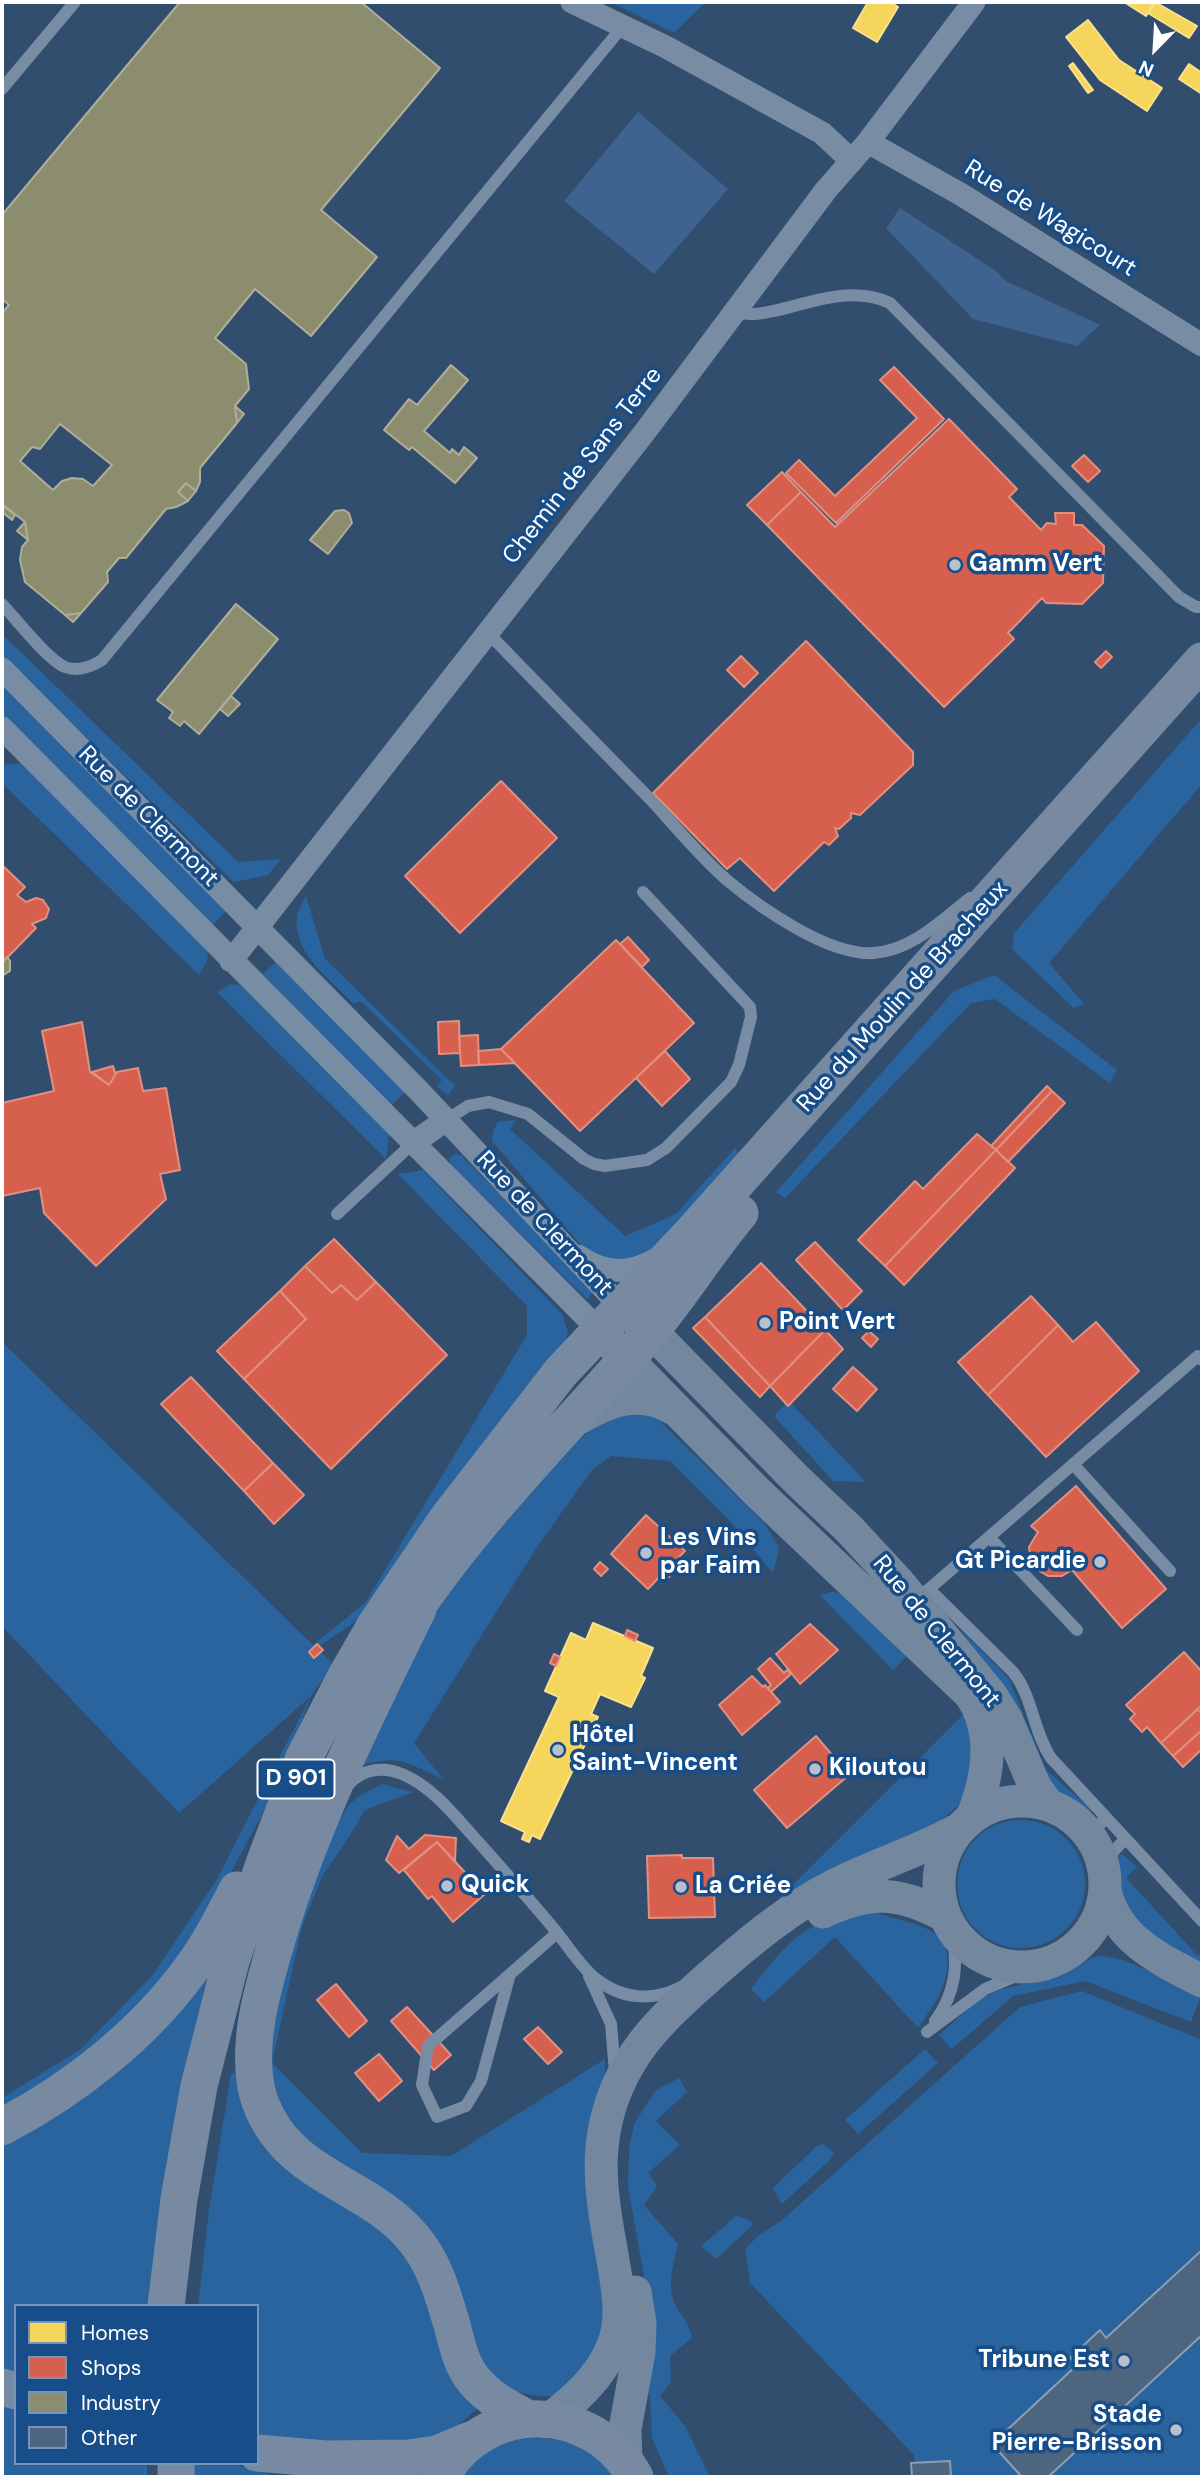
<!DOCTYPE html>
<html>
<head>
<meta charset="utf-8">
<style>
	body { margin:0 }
	#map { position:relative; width:1204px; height:2479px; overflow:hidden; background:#314e6e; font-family:"DM Sans",sans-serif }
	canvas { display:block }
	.frame { position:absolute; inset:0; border:4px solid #fff; pointer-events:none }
	.legend { position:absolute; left:14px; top:2304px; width:245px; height:161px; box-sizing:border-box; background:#174d88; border:2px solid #7494b8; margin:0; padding:9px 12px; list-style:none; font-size:21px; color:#fff }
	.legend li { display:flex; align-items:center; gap:14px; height:35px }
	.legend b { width:35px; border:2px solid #7494b8 }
	.north { position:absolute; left:1120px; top:14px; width:70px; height:70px; -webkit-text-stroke:5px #174d88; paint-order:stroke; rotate:204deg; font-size:19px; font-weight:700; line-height:28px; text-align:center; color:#fff }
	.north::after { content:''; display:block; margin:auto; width:24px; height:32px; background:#fff; clip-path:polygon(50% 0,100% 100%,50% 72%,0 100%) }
</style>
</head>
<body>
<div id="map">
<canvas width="1204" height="2479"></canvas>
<div class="frame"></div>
<ul class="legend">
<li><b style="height:19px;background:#f6d55c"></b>Homes</li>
<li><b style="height:19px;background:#d6604d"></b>Shops</li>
<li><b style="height:19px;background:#8c8c6e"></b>Industry</li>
<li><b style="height:19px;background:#4d657f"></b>Other</li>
</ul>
<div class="north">N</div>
</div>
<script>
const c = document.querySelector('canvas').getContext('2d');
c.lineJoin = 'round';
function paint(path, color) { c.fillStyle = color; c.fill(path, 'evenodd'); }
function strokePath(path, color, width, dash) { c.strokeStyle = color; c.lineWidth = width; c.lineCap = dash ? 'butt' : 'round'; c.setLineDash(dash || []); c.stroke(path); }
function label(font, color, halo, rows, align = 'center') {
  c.font = font + ' "DM Sans",sans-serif'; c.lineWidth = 7; c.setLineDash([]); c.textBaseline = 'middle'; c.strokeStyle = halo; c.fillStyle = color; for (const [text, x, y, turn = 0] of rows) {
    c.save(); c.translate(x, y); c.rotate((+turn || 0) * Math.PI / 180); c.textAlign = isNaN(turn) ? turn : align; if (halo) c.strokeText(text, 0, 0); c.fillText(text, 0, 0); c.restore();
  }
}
paint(new Path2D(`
	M610,2H706L674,33Z
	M2,634L238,862L281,859L268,875L234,882L2,656Z
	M2,683L228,909L212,926L2,716Z
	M1202,718V784L1049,963L1084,1004L1074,1008L1012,949L1014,933Z
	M21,763L207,950L208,959L199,975L2,783V765Z
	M306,896L325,959L455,1086L448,1095L437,1086L442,1080L362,1002L353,1003C331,980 292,953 297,916C298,909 303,902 306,896Z
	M279,959L406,1091L391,1106L263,974Z
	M994,975L1117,1070L1110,1083L995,999L971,1003L785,1198L776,1192L954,991Z
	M231,984L240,985L389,1134L386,1159L217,992Z
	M516,1120L510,1129L625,1236L676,1214L735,1148L739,1153L667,1239L629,1262L609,1259L586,1251L492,1141L493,1131L498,1122Z
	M455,1154L461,1155L595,1290L587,1299L451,1165L449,1158Z
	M423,1170L562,1314L568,1333L558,1361L369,1612L317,1648L334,1665L312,1694L277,1787L179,1968L122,2035L2,2112V2098L81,2049L153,1975L216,1881L311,1696L179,1813L2,1626V1342L313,1645L365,1603L527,1335V1306L398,1174Z
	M789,1401L866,1482L833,1481L774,1416Z
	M625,1406L659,1420L765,1524L779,1548L773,1573L731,1522L670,1461L611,1456L592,1470L539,1544L414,1743L443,1779C405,1762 400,1754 358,1766L437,1602L548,1467L615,1409Z
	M832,1592L848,1595L907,1656L893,1670L820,1595Z
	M961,1630L1009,1679L1046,1770L1092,1810L1089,1815L1060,1796Z
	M974,1704L971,1780L957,1807L929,1830L775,1903Z
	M382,1784L413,1792L365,1810L347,1840L322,1876L301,1930L272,2063L362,2153L451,2156L605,2059L607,2271L603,2341L559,2396H538L512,2391L492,2377L475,2356L449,2272L316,2156L267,2091L284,1934L312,1864L349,1805L359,1796Z
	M957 1884a64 64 0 1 1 128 0a64 64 0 1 1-128 0Z
	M1122,1854L1137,1867L1126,1878L1198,1956L1202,1952V1965L1134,1929L1116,1895L1115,1855Z
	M876,1913C895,1919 917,1923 933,1932C943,1937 945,1944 947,1954C951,1983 934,2005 918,2028L835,1937L764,2002L751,1989C774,1959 795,1930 833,1918C846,1914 862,1914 876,1913Z
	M1103,1956L1123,1960L1202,1993L1191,2022L1085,1981L1013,1996L952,2049L939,2035L979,1999L1001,1989L1061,1976L1082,1963L1094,1957Z
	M201,1968L212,1975L152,2306H16V2374L2,2370V2136Z
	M1082,1991L1202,2040V2477H916L914,2455L750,2283L745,2249L759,2235L781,2221L1020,2007Z
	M925,2049L938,2063L858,2134L845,2120Z
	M244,2066L253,2112L399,2237L485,2402L436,2444H285L257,2433V2306H198L209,2210L231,2075Z
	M679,2078L687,2092L656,2121L680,2145L648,2173L657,2186L644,2205L678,2244C674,2262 667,2284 674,2302C680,2317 689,2320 692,2338L670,2356L671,2382L660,2396L685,2426L710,2477H669L652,2438L650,2397L647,2389L652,2320L628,2187L629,2150L634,2124L656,2090Z
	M823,2144L834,2152L830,2160L782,2204L773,2188L817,2146Z
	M736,2216L747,2219L754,2224L716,2259L701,2246Z
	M2,2403L16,2407V2463H147V2477H4L2,2475Z
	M522,2436C571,2440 581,2440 615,2477H459L482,2453Z
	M189,2463H229L279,2477H190Z`), '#2a649f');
paint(new Path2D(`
	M638,112L728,189L654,274L564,201Z
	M900,208L996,271L1006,281L1100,325L1077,346L973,319L886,228Z`), '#3d638e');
const homes = new Path2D(`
	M868,2H890L898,7L877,42L853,28Z
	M1124,2H1155L1146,16Z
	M1155,2L1197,26L1189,38L1148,13Z
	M1088,20L1119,60L1162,88L1147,111L1100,80L1066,37Z
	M1073,63L1093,90L1088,93L1069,66Z
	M1189,64L1202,73V94L1179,79Z
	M593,1623L653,1648L641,1676L645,1678L631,1707L600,1694L591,1714L598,1717L540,1839L532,1835L529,1842L522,1839L525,1832L501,1821L559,1697L545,1691L571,1633L586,1640Z`);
paint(homes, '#f6d55c');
strokePath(homes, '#f9e28d', 2);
const shops = new Path2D(`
	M894,367L944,419L836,523L786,473L799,460L835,496L917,418L880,380Z
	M949,419L1017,489L1009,497L1041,530L1047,523L1056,524L1055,513H1074V525H1082L1104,546L1103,583L1082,604L1046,603L1042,598L1008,633L1014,639L944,707L767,525L801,492L835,527Z
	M1084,455L1100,471L1088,482L1072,466Z
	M782,472L801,492L767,525L747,505Z
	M806,641L913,752V765L860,815L851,813V818L839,829L835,828L838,836L829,845L824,842L774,891L740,858L727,869L653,793Z
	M1106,651L1112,657L1101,668L1095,662Z
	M741,656L758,673L744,687L727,670Z
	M501,781L557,838L460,933L405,876Z
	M2,865L25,887L17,895L26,902L36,898L43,900L49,909L46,918L32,924L36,928L2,963Z
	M628,937L649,960L642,967L620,944Z
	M616,940L694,1023L580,1131L501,1049Z
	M459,1021L460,1053L439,1054L438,1022Z
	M82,1022L90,1072L109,1085L117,1072L138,1068L143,1091L166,1088L180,1170L160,1174L166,1199L96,1266L44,1213L40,1188L2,1196V1103L54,1091L42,1031Z
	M478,1035L479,1065L461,1066L459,1036Z
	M501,1049L515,1063L479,1065L478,1051Z
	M665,1051L690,1079L662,1106L636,1078Z
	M113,1066L115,1073L117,1072L109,1085L92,1072Z
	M1047,1086L1052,1091L996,1150L991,1146Z
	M1052,1091L1065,1103L1008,1162L996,1150Z
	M977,1134L996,1150L885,1266L858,1240L915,1181L923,1189Z
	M996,1150L1015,1168L904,1285L885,1266Z
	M334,1239L376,1282L357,1300L341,1285L332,1293L305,1266Z
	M815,1242L862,1291L843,1310L796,1260Z
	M761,1263L825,1330L770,1386L705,1317Z
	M305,1266L332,1293L341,1285L357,1300L376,1282L447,1355L331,1469L244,1379L306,1319L280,1291Z
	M280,1291L306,1319L244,1379L217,1351Z
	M1031,1296L1058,1325L988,1395L958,1362Z
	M705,1317L770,1386L760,1397L693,1328Z
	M1096,1322L1139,1371L1046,1457L988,1395L1058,1325L1073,1342Z
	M825,1330L843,1349L788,1406L770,1386Z
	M869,1331L878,1339L871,1347L862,1338Z
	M853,1367L877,1389L857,1411L833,1389Z
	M191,1377L273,1463L244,1491L161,1404Z
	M273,1463L304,1495L274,1524L244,1491Z
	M1076,1486L1166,1589L1122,1628L1072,1570L1062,1576H1048L1036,1569L1031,1560L1029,1547L1038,1532L1031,1526Z
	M646,1515L685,1551L670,1566L674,1571L669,1577L664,1572L648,1589L611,1554Z
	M600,1562L608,1569L601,1576L594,1569Z
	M810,1624L838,1650L800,1684L776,1654Z
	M627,1630L638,1635L635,1641L625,1636Z
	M317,1644L323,1650L314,1658L309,1652Z
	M1184,1652L1202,1672V1705L1161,1743L1147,1727L1142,1732L1130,1719L1135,1714L1126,1705Z
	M554,1654L560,1657L556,1666L550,1663Z
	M770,1658L784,1673L787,1670L791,1674L771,1692L768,1688L771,1685L758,1669Z
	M752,1676L763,1687L765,1685L780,1702L742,1735L719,1705Z
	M1198,1709L1202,1714V1730L1173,1756L1161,1743Z
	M1202,1730V1749L1183,1767L1173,1756Z
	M816,1736L849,1775L787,1828L754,1790Z
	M425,1835L456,1838L455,1862L437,1842L399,1873L386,1860L397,1836L409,1849Z
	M437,1842L485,1894L453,1922L432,1896L428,1899L404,1870Z
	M682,1855V1858H713L715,1917L649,1918L647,1856Z
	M469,1877L486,1878L485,1895V1894Z
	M336,1984L367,2021L349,2037L317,2000Z
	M407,2007L451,2055L434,2070L391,2021Z
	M538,2027L562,2052L548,2064L524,2039Z
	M379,2054L402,2081L379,2101L355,2073Z`);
paint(shops, '#d6604d');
strokePath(shops, '#e29082', 2);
const industry = new Path2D(`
	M180,2H361L440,68L321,210L377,257L311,336L255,289L215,338L246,364L249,389L235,406L237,423L200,468V482L196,491L186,483L178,492L188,501L176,507L166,509L126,558H119L107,572L108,582L81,613L65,615L25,582L20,560L22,547L28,540L25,522L2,504V313L9,305L2,299V215ZM60,424L112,465L93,486L83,479L72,478L62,481L53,490L20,461L32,447L40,449Z
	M451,365L468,380L424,431L450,453L452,449L459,455L464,447L477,458L455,483L412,447L409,450L384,430L409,399L417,405Z
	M235,406L244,414L237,423Z
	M186,483L196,491L188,501L178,492Z
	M5,507L15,515L12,520L2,512Z
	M344,510L349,513L352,523L328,554L310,540L335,511Z
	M25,522L28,540L17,531Z
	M236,604L278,639L199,734L184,721L180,726L169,718L173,712L157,700Z
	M81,613L73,622L65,615Z
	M231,696L240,704L228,716L220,709Z
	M7,957L10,961V971L2,976V963Z`);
paint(industry, '#8c8c6e');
strokePath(industry, '#aeae9a', 2);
const building = new Path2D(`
	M1202,2250V2335L1048,2477H1022L992,2444L1077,2365L1070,2358L1100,2330L1106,2338Z
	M950,2461L951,2477H912L911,2463Z`);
paint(building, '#4d657f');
strokePath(building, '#8c9eb1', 2);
strokePath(new Path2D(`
	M2,89L75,2
	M735,311C750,317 763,313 778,310C815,301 853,286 890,303L1179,597L1196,607H1202
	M2,604C16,619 48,660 65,667C78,672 91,667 102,660L623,26
	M487,632C542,688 596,744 651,800C676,827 700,857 728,881C762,909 829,956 874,953C911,951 942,920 970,898
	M446,1120L468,1106L489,1102L528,1114L584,1159L594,1164L605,1166L647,1160L666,1148L731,1082L739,1065L751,1017L750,1007L643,892
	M337,1214L413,1143
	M1073,1464L1170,1571
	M989,1537L1077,1630
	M929,1589L1198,1356L1202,1360
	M914,1601L929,1589L1013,1672C1033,1697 1033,1731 1051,1758L1202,1921
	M349,1784C363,1769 383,1766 402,1774C435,1788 457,1819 481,1845C506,1873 531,1901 555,1930C568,1946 580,1966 596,1979C621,1999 652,2002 681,1987
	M1082,1827L1097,1826L1106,1819
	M1104,1874L1110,1855L1125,1839
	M510,1974L481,2081L466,2106L437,2117L422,2085L428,2046L557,1933
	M589,1976L611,2024L615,2072
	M935,2021C956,1993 959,1963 951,1929
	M927,2032L985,1989L1042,1965`), '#788da4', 12);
strokePath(new Path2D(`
	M572,2L666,47L822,133L852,161
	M868,142L962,195L1202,345
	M2,669L420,1092L622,1308
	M2,728L599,1330
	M231,961L644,433L826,190L868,142L974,2
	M413,1143L446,1120
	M578,1256C606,1275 632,1275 660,1257`), '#788da4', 23);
strokePath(new Path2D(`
	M631,1316L651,1331L797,1480L849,1529L899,1583L991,1695L1006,1719L1035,1787L1048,1805
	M609,1341L756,1491L970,1694C996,1732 989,1776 972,1817
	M574,1421C607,1401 638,1388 674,1409
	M939 1884a83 83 0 1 1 166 0a83 83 0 1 1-166 0Z
	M1105,1890C1115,1939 1161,1960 1202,1981
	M823,1912C870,1890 899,1891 945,1916
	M550,2419C574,2400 600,2378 612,2348C625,2318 617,2286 612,2254C599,2185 591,2129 629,2064C649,2029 681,2002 711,1975C750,1941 789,1908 835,1885C876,1864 921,1851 961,1828
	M626,2463L625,2429L639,2352L640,2323L635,2292`), '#73889f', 33);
strokePath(new Path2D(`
	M418,1609C363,1721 308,1830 274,1950C262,1991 249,2038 255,2080C257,2098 264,2114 274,2129C308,2180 376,2191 414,2239C435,2264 443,2295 452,2325C457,2344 461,2364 473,2379C487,2397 509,2409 529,2419
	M402,1629C469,1525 559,1437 640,1344C676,1303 705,1255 740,1213
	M2,2127C74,2089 143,2035 191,1969C209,1945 223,1917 237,1890
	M166,2306L179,2199L199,2086L231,1961L265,1861L304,1758L345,1678L376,1624L447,1519L561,1372L688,1237L1202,661
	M2,2387L16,2391
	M257,2453L326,2459L408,2458L437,2454L470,2440
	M176,2463V2477
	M441,2477C484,2399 592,2400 635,2477`), '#778aa1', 37);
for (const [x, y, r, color] of [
	[955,565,7,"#b7c1cc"],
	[765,1323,7,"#b7c1cc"],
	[646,1553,7,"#b7c1cc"],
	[1100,1562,7,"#b7c1cc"],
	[558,1750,7,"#b7c1cc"],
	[815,1769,7,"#b7c1cc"],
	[447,1886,7,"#b7c1cc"],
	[681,1887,7,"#b7c1cc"],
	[1124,2361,7,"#b7c1cc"],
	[1176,2430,7,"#b7c1cc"]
]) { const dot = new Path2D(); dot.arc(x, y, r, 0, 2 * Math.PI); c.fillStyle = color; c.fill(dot); strokePath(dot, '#174d88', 2.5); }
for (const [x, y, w] of [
	[296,1779,77]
]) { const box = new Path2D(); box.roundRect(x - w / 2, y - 19.5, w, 39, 5); c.fillStyle = '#174d88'; c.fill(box); strokePath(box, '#fff', 2); }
label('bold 23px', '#fff', null, [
	["D 901",296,1779]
]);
label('24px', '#fff', '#174d88', [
	["Rue de Wagicourt",1050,219,32],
	["Chemin de Sans Terre",583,466,-52],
	["Rue de Clermont",148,817,45],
	["Rue du Moulin de Bracheux",903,997,-48],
	["Rue de Clermont",544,1224,47],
	["Rue de Clermont",936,1632,51]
]);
label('bold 24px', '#fff', '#174d88', [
	["Gamm Vert",969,565],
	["Point Vert",779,1323],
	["Les Vins",660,1539],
	["par Faim",660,1567],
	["Gt Picardie",1086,1562,"right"],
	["Hôtel",572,1736],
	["Saint-Vincent",572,1764],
	["Kiloutou",829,1769],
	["Quick",461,1886],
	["La Criée",695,1887],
	["Tribune Est",1110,2361,"right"],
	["Stade",1162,2416,"right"],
	["Pierre-Brisson",1162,2444,"right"]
], 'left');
</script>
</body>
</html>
